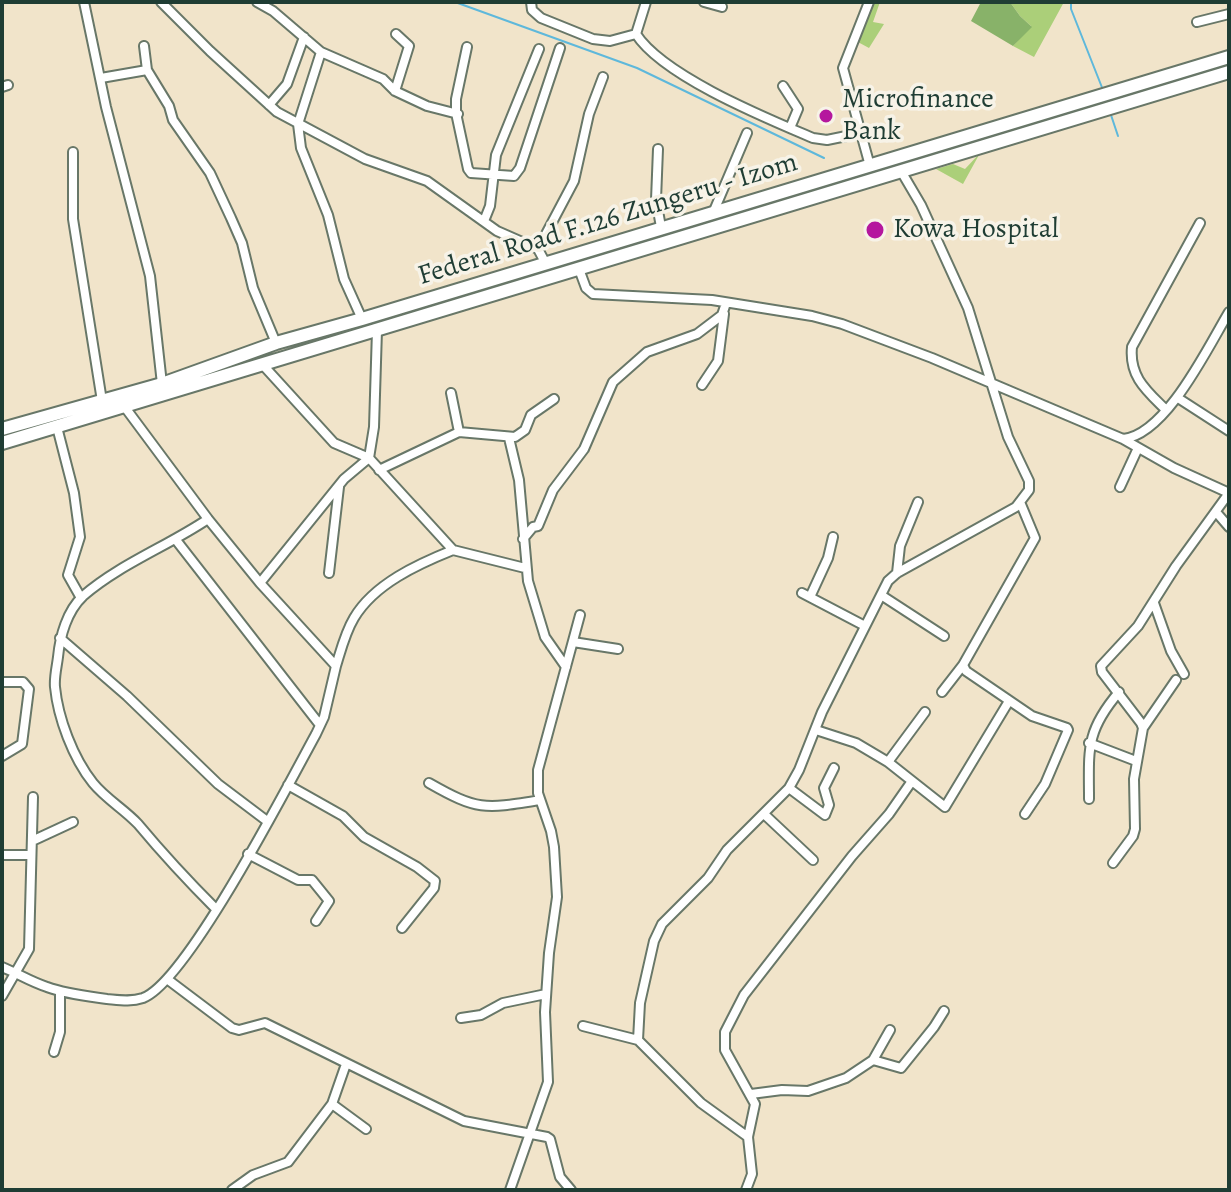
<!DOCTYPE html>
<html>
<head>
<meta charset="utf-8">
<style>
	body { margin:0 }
	#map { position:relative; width:1231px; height:1192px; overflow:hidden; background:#f1e4ca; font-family:Alegreya,serif }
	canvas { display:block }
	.frame { position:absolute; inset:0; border:4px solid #1f3d34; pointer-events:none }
</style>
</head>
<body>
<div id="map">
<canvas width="1231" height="1192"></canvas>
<div class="frame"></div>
</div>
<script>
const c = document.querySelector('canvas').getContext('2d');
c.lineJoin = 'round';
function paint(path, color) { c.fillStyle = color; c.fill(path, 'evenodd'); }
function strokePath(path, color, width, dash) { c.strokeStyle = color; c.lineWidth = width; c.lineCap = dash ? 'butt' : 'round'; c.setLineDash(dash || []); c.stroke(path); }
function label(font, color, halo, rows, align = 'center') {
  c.font = font + ' Alegreya,serif'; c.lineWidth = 7; c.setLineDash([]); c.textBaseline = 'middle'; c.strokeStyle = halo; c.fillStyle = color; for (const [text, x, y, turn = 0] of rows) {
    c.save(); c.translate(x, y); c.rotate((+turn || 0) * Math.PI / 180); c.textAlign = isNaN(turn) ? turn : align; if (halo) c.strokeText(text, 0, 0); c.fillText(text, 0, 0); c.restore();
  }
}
paint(new Path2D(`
	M871,2H880L873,22L884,24L869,48L856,41Z
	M1010,2H1064L1034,57L1013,46L1031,26L1020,16Z
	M980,153L963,184L936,169L953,164L965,169Z`), '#abcf79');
paint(new Path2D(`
	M981,2H1010L1020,16L1032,27L1013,46L971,21Z`), '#88b269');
strokePath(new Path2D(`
	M455,2L637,68L824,158
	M1071,2V9L1103,90
	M1111,115L1118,136`), '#5eb8db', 2);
const street = new Path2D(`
	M84,2L106,107L150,276L162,384
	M161,2L210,51L277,112L365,159L427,181L497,231L538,249L546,264
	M257,2L273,11L321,52L383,79L395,91L427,106L458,114
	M531,2L532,10L541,18L593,39L610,41L636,34
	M646,2L636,34C663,76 766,118 813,138L827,140L861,133
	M704,2L722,7
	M869,2L843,68L870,166
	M1197,22L1229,14
	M144,46L147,70L169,106L173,120L210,173L231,218L242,243L253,288L276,343
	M467,47L456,99V113L468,169L471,173L514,176L520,168L560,48
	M321,52L298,124L301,148L328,215L344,279L362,319
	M101,78L147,70
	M783,86L798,109L790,128
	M2,87L8,85
	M395,91L409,46L396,34
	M269,105L287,84L304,37
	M658,149L656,200L661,227
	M73,152V219L102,401
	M713,213L747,133
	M484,221L490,206L496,155L539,49
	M538,249L574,181L589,114L603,77
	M579,269L586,288L593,294L712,300L812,316L842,324L932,358L1123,439C1166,435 1208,347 1229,312
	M262,364L334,443L369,458L453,550
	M702,385L718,361L724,314
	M1178,398L1229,431
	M1166,410C1147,391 1129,377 1132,347L1200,223
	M57,427L74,493L80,537L68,575L81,598
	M459,432L515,437L525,430L531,415L554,399
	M509,438L519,480L528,581L545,637L566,667
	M1123,439L1174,468L1229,493
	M379,470L459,432L451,393
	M1120,487L1138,448
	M1020,502L1035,538L963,665L966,671L1032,716L1067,728L1068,730L1045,784L1025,814
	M1216,512L1229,527
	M208,519C168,546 120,564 83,596C67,611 60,636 58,657C57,666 54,677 55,687C58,718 73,758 93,783C106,799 124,809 138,824C163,854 189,882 216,909
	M523,539L533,527L538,526L553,490L584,449L613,382L647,352L697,334L722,315L726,303
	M176,540L320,725
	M329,573L339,487
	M897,573L900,546L918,502
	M260,583L344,479L369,458L374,427L377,330
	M802,593L865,626
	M881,595L944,636
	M810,597L828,558L833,537
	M1154,603L1171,651L1184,674
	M60,638L127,696L218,784L267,821
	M573,642L618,649
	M336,666C341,650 345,633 354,618C374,584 418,564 453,550L525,568
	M2,682H23L29,689L22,744L2,756
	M942,692L963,665
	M1143,728L1176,680
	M816,730L856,743L888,762L945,807L1009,701
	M1089,743L1136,761
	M888,762L925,712
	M429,783C478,811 485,809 540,800
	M288,785L343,816L364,837L417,867L435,881L434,888L402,928
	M789,788L825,815L829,805L824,788L834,768
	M1089,799C1089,750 1085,732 1119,692
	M764,814L813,860
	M32,841L73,822
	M248,854L298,880H312L329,901L316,921
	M2,855H31
	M1113,863L1133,836L1135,829L1134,779L1143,728L1141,723L1102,672L1101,666L1138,626L1176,566L1229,493
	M2,967C17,973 31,982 47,987C66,994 86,996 107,999C119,1000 131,1002 143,998C187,982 289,783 316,734L324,717L336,666L260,583L208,519L124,406
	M167,979L232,1028L239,1030L265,1023L464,1121L547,1137L550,1139L560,1177L571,1190
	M2,996L29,949L33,797
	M461,1018L481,1015L503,1003L546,994
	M583,1026L638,1040L701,1103L748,1137
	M638,1040L640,1003L654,941L662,924L708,878L727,850L789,788L799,770L822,712L888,581L897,573L1016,507L1029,490V481L1008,437L968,308L921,205L901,171
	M54,1052L60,1032V991
	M873,1060L901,1068L934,1027L944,1011
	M346,1064L332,1104L366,1129
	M751,1094L782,1090L808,1091L846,1078L873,1060L890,1030
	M232,1190L253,1175L288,1162L332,1104
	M510,1190L548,1082L545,1012L549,953L557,897L554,847L551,831L538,793V770L580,615
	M746,1190L752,1174L748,1137L755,1104L725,1050V1032L744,995L852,856L889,814L912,781`);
const primary = new Path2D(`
	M2,429L162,384L276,343L362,319L1229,57
	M2,443L1229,72`);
strokePath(street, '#687768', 12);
strokePath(primary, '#687768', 16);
strokePath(street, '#fff', 8);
strokePath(primary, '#fff', 12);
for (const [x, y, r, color] of [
	[826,116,8,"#b5179e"],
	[875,230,10,"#b5179e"]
]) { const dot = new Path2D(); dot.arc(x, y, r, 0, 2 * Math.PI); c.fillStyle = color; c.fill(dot); strokePath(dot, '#f7f3e8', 3); }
label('28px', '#1f3d34', '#f7f3e8', [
	["Microfinance",842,100],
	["Bank",842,132],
	["Kowa Hospital",893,230]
], 'left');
label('28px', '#1f3d34', '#f7f3e8', [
	["Federal Road F.126 Zungeru - Izom",608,220,-17]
]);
</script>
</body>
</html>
